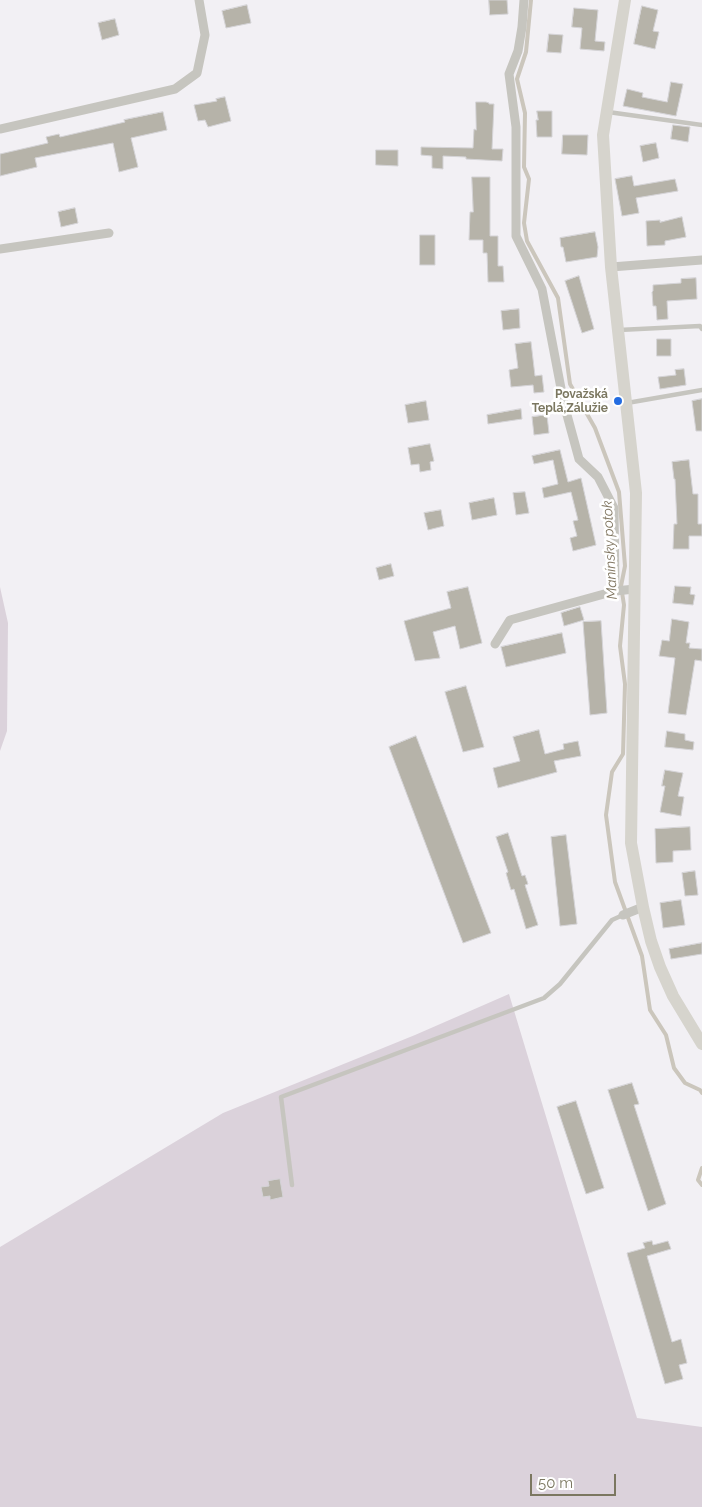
<!DOCTYPE html>
<html>
<head>
<meta charset="utf-8">
<style>
	body { margin:0 }
	#map { position:relative; width:702px; height:1507px; overflow:hidden; background:#f2f0f4; font-family:Raleway,sans-serif }
	canvas { display:block }
	.scale { position:absolute; left:530px; top:1474px; width:86px; height:22px; box-sizing:border-box; border:2px solid #7b7760; border-top:0; padding-left:6px; font-size:15px; line-height:18px; white-space:nowrap; color:#7b7760; -webkit-text-stroke:4px #fff; paint-order:stroke }
</style>
</head>
<body>
<div id="map">
<canvas width="702" height="1507"></canvas>
<div class="scale">50 m</div>
</div>
<script>
const c = document.querySelector('canvas').getContext('2d');
c.lineJoin = 'round';
function paint(path, color) { c.fillStyle = color; c.fill(path, 'evenodd'); }
function strokePath(path, color, width, dash) { c.strokeStyle = color; c.lineWidth = width; c.lineCap = dash ? 'butt' : 'round'; c.setLineDash(dash || []); c.stroke(path); }
function label(font, color, halo, rows, align = 'center') {
  c.font = font + ' Raleway,sans-serif'; c.lineWidth = 5; c.setLineDash([]); c.textBaseline = 'middle'; c.strokeStyle = halo; c.fillStyle = color; for (const [text, x, y, turn = 0] of rows) {
    c.save(); c.translate(x, y); c.rotate((+turn || 0) * Math.PI / 180); c.textAlign = isNaN(turn) ? turn : align; if (halo) c.strokeText(text, 0, 0); c.fillText(text, 0, 0); c.restore();
  }
}
paint(new Path2D(`
	M0,587L8,623L7,731L0,751Z
	M509,994L637,1418L702,1427V1507H0V1247L223,1113L415,1035Z`), '#dbd2db');
strokePath(new Path2D(`
	M531,0L526,52L517,79L525,113L524,167L529,179L524,223L527,241L558,298L570,384L595,428L619,492L625,566L621,586L624,605L620,646L625,684L623,754L612,772L606,815L615,882L642,956L650,1010L666,1035L674,1068L685,1083L700,1090L702,1093
	M702,1168L698,1180L702,1185`), '#cbc6bc', 4);
const building = new Path2D(`
	M489,0H507L508,14L490,15Z
	M247,5L251,23L226,28L222,11Z
	M642,6L658,10L653,31L659,32L655,49L634,44Z
	M574,8L598,10L595,41L605,42L604,51L580,49L582,28L572,27Z
	M115,19L119,35L102,40L98,23Z
	M549,34L563,35L561,53L547,52Z
	M671,82L683,84L676,116L623,106L627,89L643,93L642,97L667,102Z
	M225,97L231,121L208,127L205,120L198,121L194,105L217,101L216,99Z
	M476,102H486L489,103V104H494L492,149H503L502,161L466,159V157L443,156V169L432,168V156L421,155V147L473,148L474,129L476,130Z
	M537,111H552V137H537L536,120H538Z
	M163,112L167,130L131,138L138,167L119,172L113,143L35,158L37,167L0,176V154L48,143L46,137L59,134L60,137L125,122L124,120Z
	M673,125L690,127L688,142L671,139Z
	M563,135H588L587,155L562,154Z
	M656,143L659,158L643,162L640,146Z
	M376,150H398V166L376,165Z
	M632,176L634,186L675,179L678,191L636,198L639,213L622,216L615,179Z
	M472,177H490V236H498V266H503L504,282H488L487,253H483V240H469L470,212H473Z
	M75,208L78,223L61,227L58,212Z
	M682,217L686,237L665,241V245L647,246L646,221L660,220V222Z
	M595,232L598,247L597,257L566,262L563,247H561L560,238Z
	M420,235H435V265H420Z
	M579,276L594,329L582,333L565,281Z
	M696,278L697,299L667,301L668,319L657,320L656,306H653L652,292L653,291V285L681,283V279Z
	M519,309L520,328L503,330L501,311Z
	M657,339H671V356H657Z
	M531,342L535,376L542,375L544,392L534,393L533,385L511,387L509,370L518,368L515,344Z
	M684,369L686,385L660,389L658,377L676,375L675,370Z
	M702,399V431H696L692,401Z
	M426,401L429,420L408,423L405,405Z
	M521,409L522,419L488,424L487,415Z
	M547,415L549,433L534,435L532,417Z
	M430,444L434,461L430,462L431,470L420,472L419,464L411,465L408,448Z
	M560,450L568,482L581,478L596,545L573,551L570,538L577,536L573,521L578,520L571,492L544,498L542,488L558,484L553,460L534,464L532,456Z
	M689,460L693,494H698V524H702V536H689V549H673L674,524H677L675,479H674L672,462Z
	M525,492L529,513L516,515L513,493Z
	M494,498L497,515L472,520L469,503Z
	M441,510L444,526L428,530L424,513Z
	M391,564L394,576L379,580L376,568Z
	M675,586L691,587L690,594L695,595L693,605L673,603Z
	M468,587L482,643L460,649L455,626L433,632L440,658L415,661L404,621L451,608L447,592Z
	M580,607L584,620L564,626L561,613Z
	M672,619L689,622L686,643H690L689,648L702,649V661L695,660L686,715L668,713L675,658L659,656L662,640L669,641Z
	M601,621L607,713L590,715L583,622Z
	M562,633L566,653L506,667L501,647Z
	M466,686L484,747L463,752L445,692Z
	M539,730L545,754L564,749L563,744L578,741L581,756L554,761L557,772L498,788L493,768L520,761L513,737Z
	M667,731L685,734V740L694,742L693,750L665,747Z
	M416,736L491,933L463,943L389,747Z
	M665,770L683,773L678,796L684,797L681,816L660,812L665,786H662Z
	M690,827L691,850L673,851V862L656,863L655,829Z
	M508,833L522,876L525,875L528,884L525,885L538,925L526,929L514,889L511,890L506,873L508,872L496,837Z
	M566,835L577,924L560,926L551,837Z
	M695,871L698,895L685,896L682,873Z
	M681,900L685,925L663,928L660,903Z
	M702,943V954L671,959L669,949Z
	M632,1083L639,1104L634,1105L666,1204L648,1211L608,1090Z
	M576,1101L604,1188L586,1194L557,1107Z
	M280,1179L283,1197L270,1200V1196L263,1197L261,1187L269,1186L268,1181Z
	M652,1241L653,1245L668,1241L671,1249L647,1256L672,1342L681,1339L687,1363L679,1365L683,1379L665,1384L628,1257L627,1253L645,1248L643,1243Z`);
paint(building, '#b6b3a9');
strokePath(building, '#d4d3d6', 1);
strokePath(new Path2D(`
	M608,112L702,125
	M619,330L700,326L702,329
	M627,403L702,390
	M292,1185L281,1097L544,998L560,984L612,920L623,915`), '#c6c5bf', 4.5);
strokePath(new Path2D(`
	M524,0L522,27L518,51L509,74L516,127V236L542,289L564,404L579,459L598,477L614,508L615,591
	M0,129L175,89L197,73L205,35L199,0
	M0,249L109,233
	M611,267L702,260
	M495,644L510,620L615,591L635,589
	M623,915L643,907`), '#c6c5bf', 9);
strokePath(new Path2D(`
	M625,0L603,135L611,267L636,493L631,843L643,907L651,941L660,967L673,996L702,1044`), '#d6d4cd', 12);
for (const [x, y, r, color] of [
	[618,401,5,"#246ce1"]
]) { const dot = new Path2D(); dot.arc(x, y, r, 0, 2 * Math.PI); c.fillStyle = color; c.fill(dot); strokePath(dot, '#fff', 2); }
label('bold 12px', '#7b7760', '#fff', [
	["Považská",608,394],
	["Teplá,Zálužie",608,408]
], 'right');
label('italic 14px', '#7f745f', '#fff', [
	["Manínsky potok",610,550,-93]
]);
</script>
</body>
</html>
